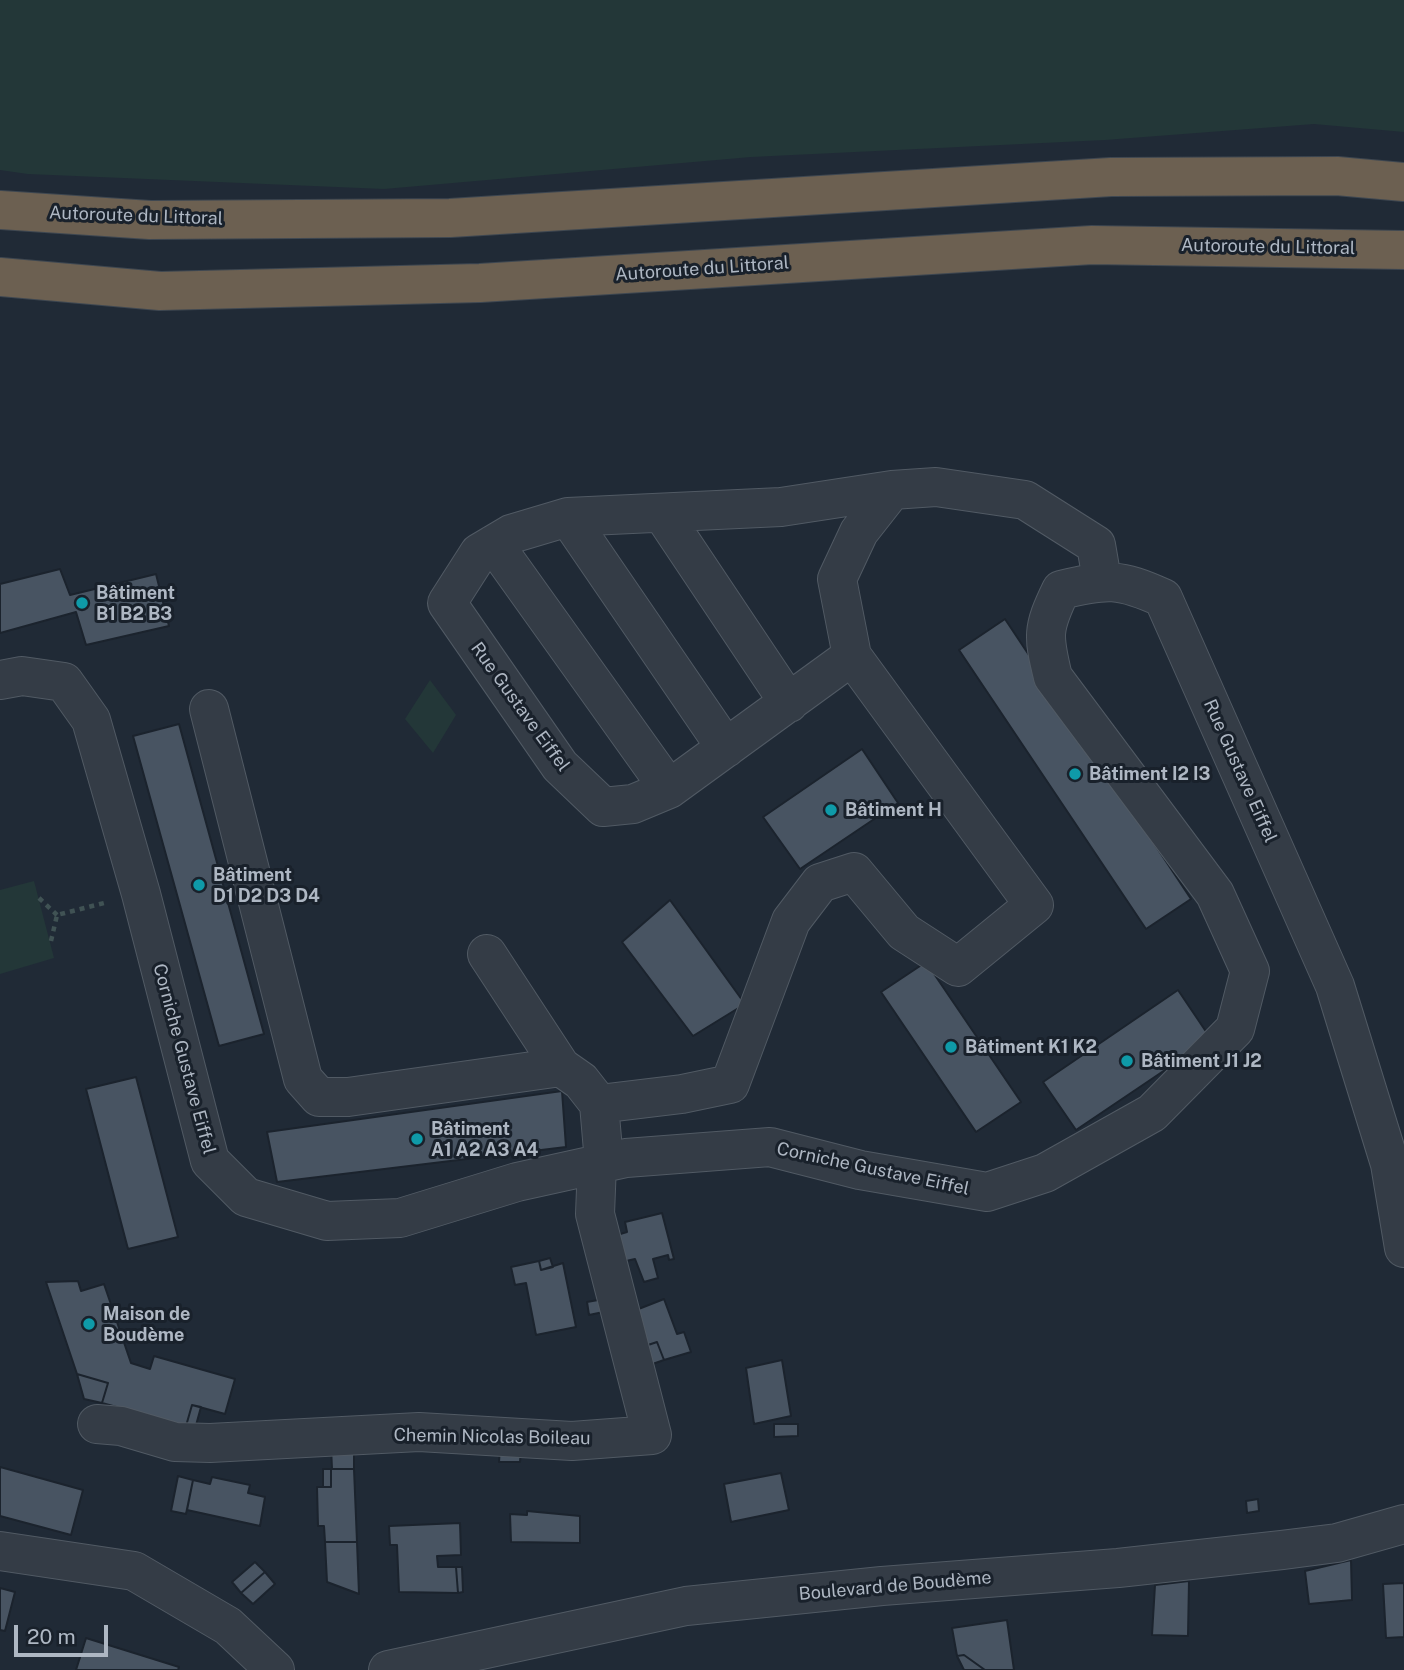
<!DOCTYPE html>
<html>
<head>
<meta charset="utf-8">
<style>
	body { margin:0 }
	#map { position:relative; width:1404px; height:1670px; overflow:hidden; background:#202a36; font-family:"Public Sans",sans-serif }
	canvas { display:block }
	.scale { position:absolute; left:14px; top:1625px; width:94px; height:32px; box-sizing:border-box; border:4px solid #aeb7c3; border-top:0; padding-left:9px; font-size:21px; line-height:24px; white-space:nowrap; color:#aeb7c3; -webkit-text-stroke:5px #19212b; paint-order:stroke }
</style>
</head>
<body>
<div id="map">
<canvas width="1404" height="1670"></canvas>
<div class="scale">20 m</div>
</div>
<script>
const c = document.querySelector('canvas').getContext('2d');
c.lineJoin = 'round';
function paint(path, color) { c.fillStyle = color; c.fill(path, 'evenodd'); }
function strokePath(path, color, width, dash) { c.strokeStyle = color; c.lineWidth = width; c.lineCap = dash ? 'butt' : 'round'; c.setLineDash(dash || []); c.stroke(path); }
function label(font, color, halo, rows, align = 'center') {
  c.font = font + ' "Public Sans",sans-serif'; c.lineWidth = 6; c.setLineDash([]); c.textBaseline = 'middle'; c.strokeStyle = halo; c.fillStyle = color; for (const [text, x, y, turn = 0] of rows) {
    c.save(); c.translate(x, y); c.rotate((+turn || 0) * Math.PI / 180); c.textAlign = isNaN(turn) ? turn : align; if (halo) c.strokeText(text, 0, 0); c.fillText(text, 0, 0); c.restore();
  }
}
paint(new Path2D(`
	M0,0H1404V132L1314,124L1105,140L751,157L384,189L28,174L0,170Z
	M430,680L456,715L433,753L405,719Z
	M34,881L54,958L0,974V890Z`), '#233738');
const building = new Path2D(`
	M60,569L70,595L156,574L169,626L86,645L76,612L0,633V584Z
	M1005,619L1191,899L1146,929L959,650Z
	M179,724L264,1034L219,1046L133,736Z
	M862,749L898,803L800,869L763,817Z
	M670,900L745,1004L693,1036L622,942Z
	M926,962L1021,1102L976,1132L881,992Z
	M1178,990L1211,1039L1076,1130L1043,1082Z
	M136,1077L178,1237L128,1249L86,1089Z
	M562,1091L566,1147L277,1182L267,1132Z
	M662,1213L674,1259L669,1260L668,1255L653,1259L658,1278L644,1282L635,1259L617,1263L610,1237L627,1232L625,1222Z
	M550,1258L553,1267L541,1270L539,1261Z
	M539,1261L541,1270L563,1263L576,1327L536,1335L526,1283L515,1285L511,1267Z
	M78,1281L81,1291L104,1284L131,1363L150,1369L154,1356L235,1379L225,1414L192,1405L186,1426L102,1403L108,1383L77,1374L46,1282Z
	M609,1298L613,1310L589,1315L587,1302Z
	M664,1299L677,1334L684,1332L691,1352L664,1360L657,1342L639,1348L636,1310Z
	M657,1342L664,1360L644,1367L639,1348Z
	M782,1360L791,1416L754,1424L746,1368Z
	M77,1374L108,1383L102,1403L84,1399Z
	M192,1405L201,1407L195,1429L186,1426Z
	M774,1424H798V1436L774,1437Z
	M354,1446V1469H332L331,1447Z
	M500,1448H521L520,1462H499Z
	M0,1467L83,1490L71,1535L0,1516Z
	M323,1469H331V1487H323Z
	M331,1469H354L357,1542H325L324,1526H318L317,1487H331Z
	M781,1473L789,1510L731,1522L724,1484Z
	M178,1476L193,1480L186,1514L171,1511Z
	M212,1477L250,1485L248,1493L265,1497L260,1526L187,1510L193,1480L210,1484Z
	M1258,1499L1259,1511L1247,1513L1246,1501Z
	M527,1511L580,1516V1543L511,1542L510,1514L527,1515Z
	M460,1523L461,1555L437,1556L438,1567H456L458,1593L399,1592L397,1545H390L389,1526Z
	M325,1542H357L359,1594L327,1582Z
	M1351,1560L1352,1600L1309,1604L1305,1571Z
	M255,1562L265,1572L241,1593L232,1582Z
	M456,1567H462L463,1592L458,1593Z
	M265,1572L275,1584L253,1604L241,1593Z
	M1189,1581L1188,1636L1152,1635L1155,1585Z
	M1404,1583V1637L1386,1638L1383,1584Z
	M0,1588L15,1592L5,1631L0,1630Z
	M1007,1620L1014,1670H985L964,1655L957,1656L952,1628Z
	M86,1638L179,1667L178,1670H76Z
	M964,1655L985,1670H964L957,1656Z`);
paint(building, '#485462');
strokePath(building, '#1b232d', 2);
const minor = new Path2D(`
	M892,490L859,532L837,579L852,656L669,789L633,804L603,807L560,766L447,603L479,553L511,534L568,517L781,507L892,490L936,487L1025,500L1096,545L1102,580
	M662,513L789,703
	M568,517L726,748
	M494,544L669,789
	M0,680L22,676L64,682L91,720L141,894L210,1161L246,1197L327,1221L400,1218L517,1182L626,1158L770,1147L860,1170L987,1192L1045,1173L1152,1113L1235,1029L1250,971L1215,894L1053,677C1043,636 1042,629 1061,590C1107,579 1119,578 1163,598L1335,986L1390,1164L1404,1248
	M209,709L303,1079L319,1097H348L561,1067
	M487,954L561,1067L581,1081L599,1104L604,1162
	M599,1104L682,1094L730,1084L791,921L820,883L854,872L904,932L958,967L1034,905L852,656
	M97,1424L121,1426L175,1442L210,1443L419,1432L572,1441L652,1435L595,1214L597,1164
	M0,1551L134,1571L228,1626L275,1670
	M388,1670L686,1606L882,1586L1118,1568L1282,1550L1337,1543L1404,1524`);
const highway = new Path2D(`
	M0,210L150,220L450,218L1111,177L1337,176L1404,182
	M0,277L160,291L480,283L1092,245L1404,250`);
strokePath(minor, '#515a64', 40);
strokePath(highway, '#3e4751', 40);
strokePath(new Path2D(`
	M39,898L57,915
	M51,941L57,915L108,902`), '#405254', 4.5, [5, 5]);
strokePath(minor, '#343c46', 38);
strokePath(highway, '#6c6051', 38);
for (const [x, y, r, color] of [
	[82,603,7,"#0f9aa8"],
	[1075,774,7,"#0f9aa8"],
	[831,810,7,"#0f9aa8"],
	[199,885,7,"#0f9aa8"],
	[951,1047,7,"#0f9aa8"],
	[1127,1061,7,"#0f9aa8"],
	[417,1139,7,"#0f9aa8"],
	[89,1324,7,"#0f9aa8"]
]) { const dot = new Path2D(); dot.arc(x, y, r, 0, 2 * Math.PI); c.fillStyle = color; c.fill(dot); strokePath(dot, '#19212b', 2.5); }
label('18px', '#aeb7c3', '#19212b', [
	["Autoroute du Littoral",136,216,2],
	["Autoroute du Littoral",1268,247,1],
	["Autoroute du Littoral",702,269,-4],
	["Rue Gustave Eiffel",520,707,54],
	["Rue Gustave Eiffel",1240,771,66],
	["Corniche Gustave Eiffel",184,1059,75],
	["Corniche Gustave Eiffel",873,1169,12],
	["Chemin Nicolas Boileau",492,1437,1],
	["Boulevard de Boudème",895,1586,-5]
]);
label('bold 18px', '#aeb7c3', '#19212b', [
	["Bâtiment",96,593],
	["B1 B2 B3",96,614],
	["Bâtiment I2 I3",1089,774],
	["Bâtiment H",845,810],
	["Bâtiment",213,875],
	["D1 D2 D3 D4",213,896],
	["Bâtiment K1 K2",965,1047],
	["Bâtiment J1 J2",1141,1061],
	["Bâtiment",431,1129],
	["A1 A2 A3 A4",431,1150],
	["Maison de",103,1314],
	["Boudème",103,1335]
], 'left');
</script>
</body>
</html>
